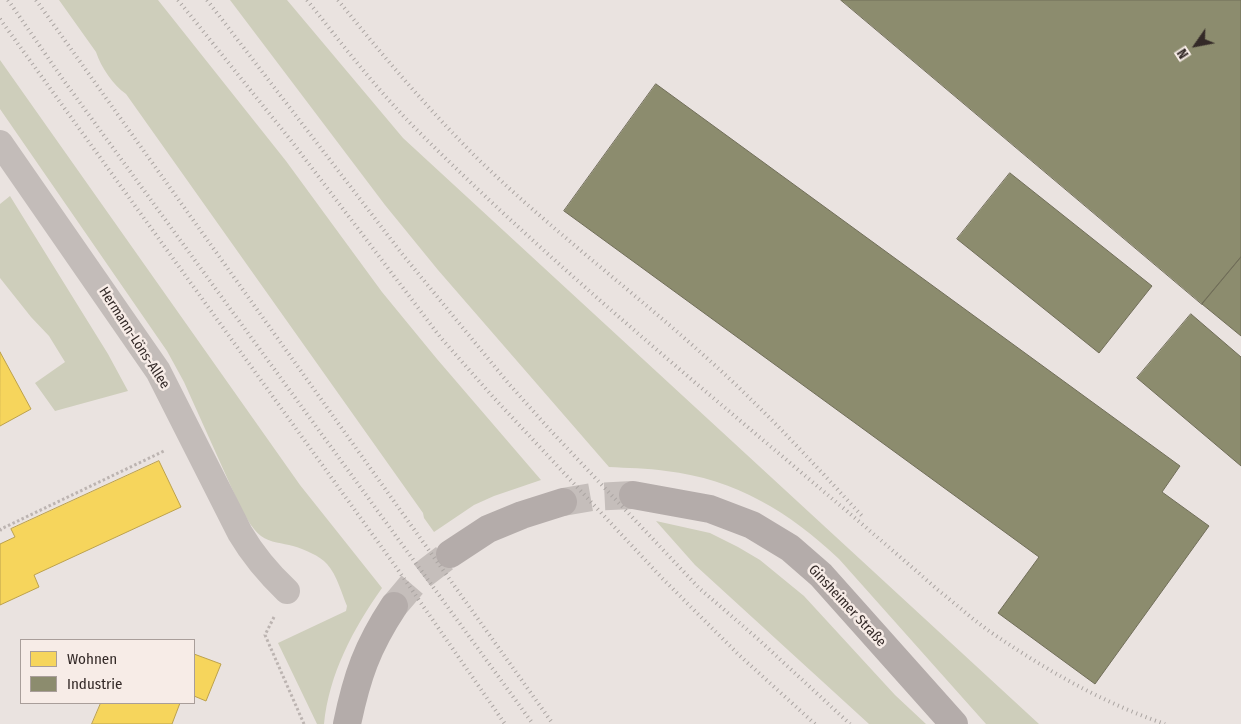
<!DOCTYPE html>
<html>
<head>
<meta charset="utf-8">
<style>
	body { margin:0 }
	#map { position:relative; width:1241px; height:724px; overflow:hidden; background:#eae3e0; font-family:"Fira Sans Condensed",sans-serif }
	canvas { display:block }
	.legend { position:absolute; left:20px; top:639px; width:175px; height:65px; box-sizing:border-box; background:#f7ece7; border:1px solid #a99e9a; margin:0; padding:6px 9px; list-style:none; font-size:15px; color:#332927 }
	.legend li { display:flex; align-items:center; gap:10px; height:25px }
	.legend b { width:25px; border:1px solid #a99e9a }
	.north { position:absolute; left:1171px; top:20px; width:50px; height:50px; -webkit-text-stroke:4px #f7ece7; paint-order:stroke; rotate:237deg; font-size:14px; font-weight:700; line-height:20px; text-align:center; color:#332927 }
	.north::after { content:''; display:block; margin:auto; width:18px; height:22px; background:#332927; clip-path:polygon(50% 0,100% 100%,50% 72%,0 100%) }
</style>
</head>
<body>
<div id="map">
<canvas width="1241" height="724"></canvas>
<ul class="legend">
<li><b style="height:14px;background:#f6d55c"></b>Wohnen</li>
<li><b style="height:14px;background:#8c8c6e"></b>Industrie</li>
</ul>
<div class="north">N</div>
</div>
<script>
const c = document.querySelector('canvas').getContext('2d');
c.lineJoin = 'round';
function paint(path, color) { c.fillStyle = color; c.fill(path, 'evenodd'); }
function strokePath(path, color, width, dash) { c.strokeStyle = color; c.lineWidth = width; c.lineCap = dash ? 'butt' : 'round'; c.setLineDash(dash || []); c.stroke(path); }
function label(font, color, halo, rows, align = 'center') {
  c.font = font + ' "Fira Sans Condensed",sans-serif'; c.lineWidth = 5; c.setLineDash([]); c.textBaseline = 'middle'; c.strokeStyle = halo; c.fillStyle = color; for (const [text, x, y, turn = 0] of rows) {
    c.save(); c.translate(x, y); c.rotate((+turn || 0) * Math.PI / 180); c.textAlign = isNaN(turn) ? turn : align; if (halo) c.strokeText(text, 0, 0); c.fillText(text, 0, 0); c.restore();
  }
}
paint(new Path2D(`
	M59,0H158L286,161L382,292L437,359L541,480L494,496L474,505L434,532L424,518L423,513L126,94C113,85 101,67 96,52Z
	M230,0H287L403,138L1039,724H986L839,559C789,512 736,479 666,471C647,468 627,468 609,467L438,270L385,205Z
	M0,60L300,485L382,588C353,629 329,674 324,724H317L278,643L346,611L347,606C341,592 337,575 327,564C320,556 304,549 293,546C283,543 270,543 261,536C253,530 248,520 242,511L184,382L167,351L0,109Z
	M10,196L108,354L128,391L55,411L35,383L65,362L49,336L31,317L0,278V204Z
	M656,521L710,533L738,547L760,560L804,596L895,695L926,724H869L695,565Z`), '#cecebb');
const homes = new Path2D(`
	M0,352L31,409L0,426Z
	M159,461L181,507L34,575L39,587L0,605V544L15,537L11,529Z
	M194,654L221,664L206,701L194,696Z
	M101,703H180L172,724H92Z`);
paint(homes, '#f6d55c');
strokePath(homes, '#bca14c', 1);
const industry = new Path2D(`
	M841,0H1241V257L1202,304Z
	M656,84L1180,466L1162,492L1209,526L1095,684L998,613L1039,557L564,211Z
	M1010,173L1152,286L1099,353L957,239Z
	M1241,257V336L1202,304Z
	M1191,314L1241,357V466L1137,378Z`);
paint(industry, '#8c8c6e');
strokePath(industry, '#716e59', 1);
strokePath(new Path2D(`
	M563,502L592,497L633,495
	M394,606L417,579L450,554`), '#c5bebb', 28, [28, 14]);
strokePath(new Path2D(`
	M0,531L1,529L164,451
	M274,617L265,635L304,724`), '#bcb4b1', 3, [2.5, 2.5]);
strokePath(new Path2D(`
	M0,143L158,371L240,533C253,555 268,573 287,591`), '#c3bcb9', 26);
strokePath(new Path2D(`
	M633,495L710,509L752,525L790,548L821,575L954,724
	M450,554L488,529L522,515L563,502
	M347,724C357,676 367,647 394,606`), '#b4acaa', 28);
strokePath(new Path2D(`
	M8,0L62,78L533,724
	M36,0L553,724
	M178,0L293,143L441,338L494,398L662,578L739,655L815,724
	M207,0L403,255L509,384L551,431L699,588L758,639L850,724
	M307,0C341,43 375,87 413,126C578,292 763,436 938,590C956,604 973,620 992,633C1046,670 1103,703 1165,724
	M338,0C382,55 428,109 478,159C551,230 634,292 709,360C764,409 813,463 863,517
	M0,19L396,567L505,724`), '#aba5a2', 4, [1, 4]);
label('14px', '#332927', '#f7ece7', [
	["Hermann-Löns-Allee",134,338,57],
	["Ginsheimer Straße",847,606,47]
]);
</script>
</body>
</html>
